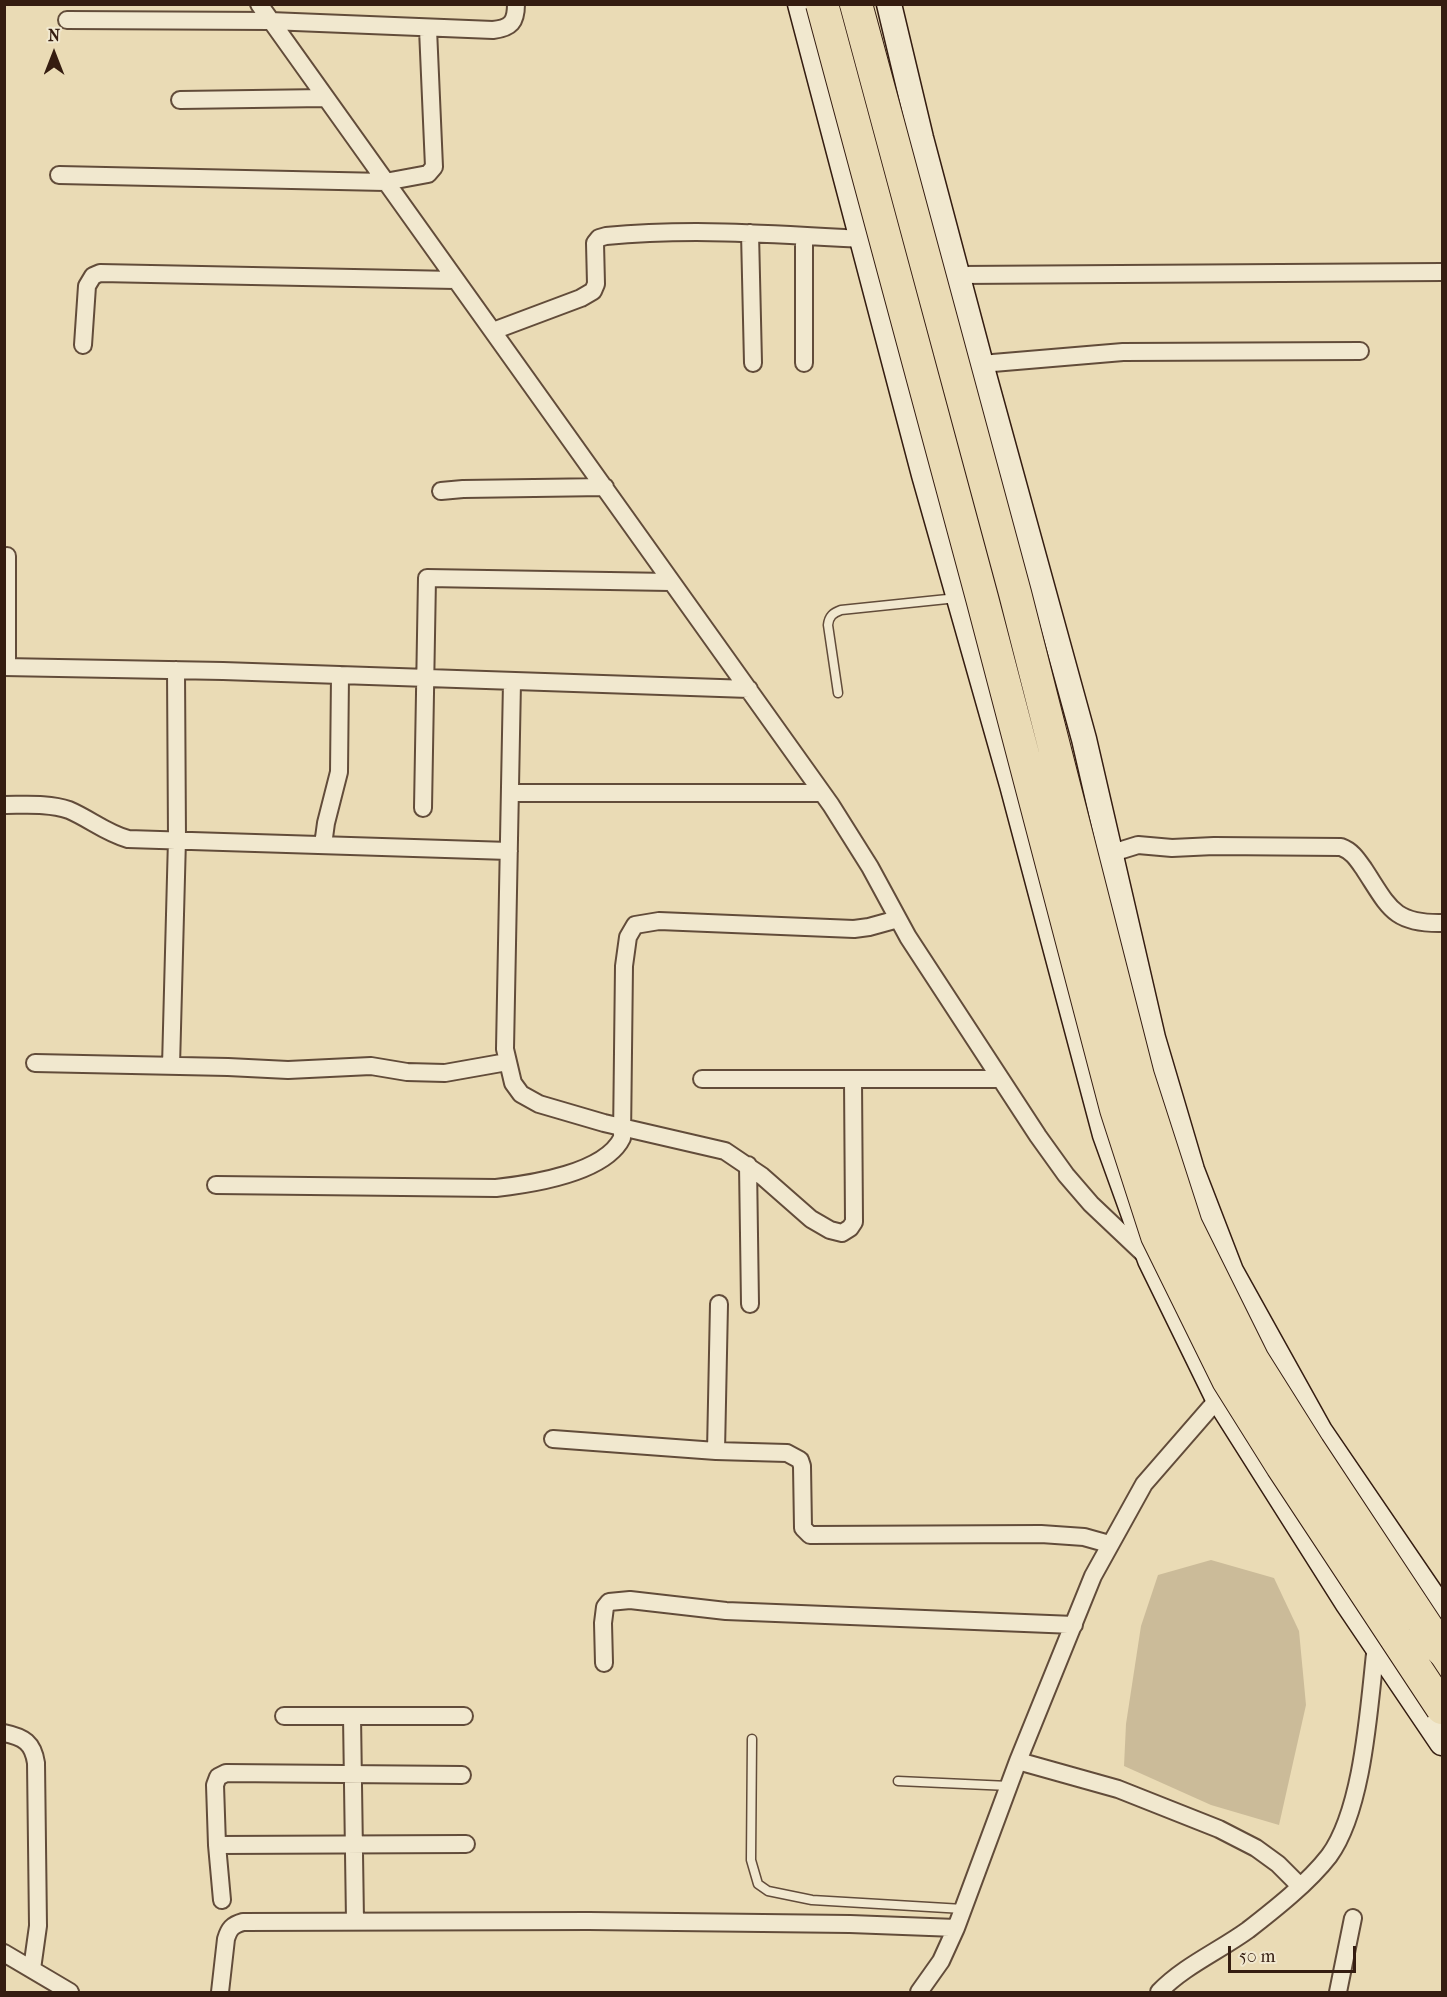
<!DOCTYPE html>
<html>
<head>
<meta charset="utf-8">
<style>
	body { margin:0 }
	#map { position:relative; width:1447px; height:1997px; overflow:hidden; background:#eadbb5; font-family:"IM FELL French Canon",serif }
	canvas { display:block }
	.frame { position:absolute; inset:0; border:6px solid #351d11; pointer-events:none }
	.north { position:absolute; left:24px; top:24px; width:60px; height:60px; -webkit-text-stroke:4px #f1e8cf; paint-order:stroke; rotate:0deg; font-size:16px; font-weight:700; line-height:24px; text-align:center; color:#351d11 }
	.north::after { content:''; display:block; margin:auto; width:21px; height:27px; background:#351d11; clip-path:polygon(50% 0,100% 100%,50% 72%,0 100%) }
	.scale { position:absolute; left:1228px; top:1946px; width:128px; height:27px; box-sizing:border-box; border:3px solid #351d11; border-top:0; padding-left:8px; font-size:18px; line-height:21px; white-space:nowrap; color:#351d11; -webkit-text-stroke:4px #f1e8cf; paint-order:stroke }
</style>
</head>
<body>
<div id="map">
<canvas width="1447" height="1997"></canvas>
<div class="frame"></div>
<div class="north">N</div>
<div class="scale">50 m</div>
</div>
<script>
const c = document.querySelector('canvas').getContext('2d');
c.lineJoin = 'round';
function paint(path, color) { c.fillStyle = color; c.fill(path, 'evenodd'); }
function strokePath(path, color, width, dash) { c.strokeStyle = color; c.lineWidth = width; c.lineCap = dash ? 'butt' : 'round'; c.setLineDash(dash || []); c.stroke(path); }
paint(new Path2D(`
	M1211,1560L1274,1578L1299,1631L1306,1705L1279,1825L1211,1805L1124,1766L1126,1724L1141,1626L1158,1575Z`), '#cbbb99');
const lane = new Path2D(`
	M838,693L828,625C829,616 833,613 841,610L957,598
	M752,1739L751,1860L758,1884L768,1891L812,1900L963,1909
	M898,1781L1009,1786`);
const street = new Path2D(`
	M259,4L831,805L870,867L908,937L1038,1136L1066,1175L1091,1204L1147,1257
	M67,20L270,21L493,30C511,28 516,22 516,4
	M180,100L325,98
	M59,175L385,182L428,174L434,167L428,29
	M750,233L753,363
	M804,236V363
	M959,275L1442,272
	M493,331L581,298L593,291L596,284L595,243L599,238L606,236C691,228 776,234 861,239
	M83,345L87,286L93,276L100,273L455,280
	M981,364L1123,352L1360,351
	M441,491L463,489L605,487
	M7,556V667
	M4,667L223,671L749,689
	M512,682L505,1049L513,1083L521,1094L539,1104L604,1123L725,1151L762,1176L811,1219L830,1230L842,1233L850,1228L854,1222L853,1079
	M510,793H822
	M4,805C26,805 49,803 69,810C90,819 106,833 128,839L509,851
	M423,808L427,578L670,582
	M323,845L326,823L339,772L340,675
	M1109,854L1138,845L1172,848L1214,846L1341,847C1352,851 1357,859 1364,869C1389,907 1393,924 1442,923
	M35,1063L228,1067L288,1070L371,1066L407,1072L445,1073L507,1062
	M171,1066L177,839L176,670
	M702,1079H1000
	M748,1165L750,1304
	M216,1185L496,1188C532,1184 605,1173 622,1138L624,966L628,937L635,925L659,921L854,929L869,927L898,919
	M553,1439L716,1451L787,1453L800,1460L802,1466L803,1528L810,1535L1041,1534L1084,1537L1109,1544
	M716,1451L719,1304
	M604,1663L603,1623L605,1607L609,1602L630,1600L726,1611L1074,1625
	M284,1716H464
	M352,1716L355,1921
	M4,1733C24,1737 33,1743 36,1763L38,1926L32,1969
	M1018,1761L1118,1789L1219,1829L1256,1848L1278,1864L1300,1886
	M217,1845L466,1844
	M222,1900L217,1845L215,1785L218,1777L226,1773L462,1775
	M4,1953L70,1992
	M220,1992L226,1939C229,1929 232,1925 243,1922L589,1921L850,1924L956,1928
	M919,1992L941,1961L956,1928L1018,1761L1093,1576L1144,1484L1224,1392
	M1159,1992C1184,1966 1219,1951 1248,1930C1275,1909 1308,1883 1329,1856C1364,1808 1369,1704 1376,1645
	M1338,1992L1353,1918`);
const secondary = new Path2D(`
	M800,4L924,475L1012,785L1105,1135L1150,1260L1217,1397L1348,1604L1442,1743
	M889,4L921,138L981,364L1084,739L1153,1038L1192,1170L1231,1271L1320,1431L1442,1610`);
strokePath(lane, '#624c3a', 11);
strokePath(street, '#624c3a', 20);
strokePath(secondary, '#351d11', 27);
strokePath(lane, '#f1e8cf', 8);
strokePath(street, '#f1e8cf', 16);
strokePath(secondary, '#f1e8cf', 24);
const highwayBridge = new Path2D(`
	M822,4L982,598L1116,1109L1157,1236L1228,1380L1282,1466L1442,1708
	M856,4L1015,593L1138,1076L1186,1225L1253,1360L1309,1449L1442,1650`);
strokePath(highwayBridge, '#351d11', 34, []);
strokePath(highwayBridge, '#eadbb5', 32);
</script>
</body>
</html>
